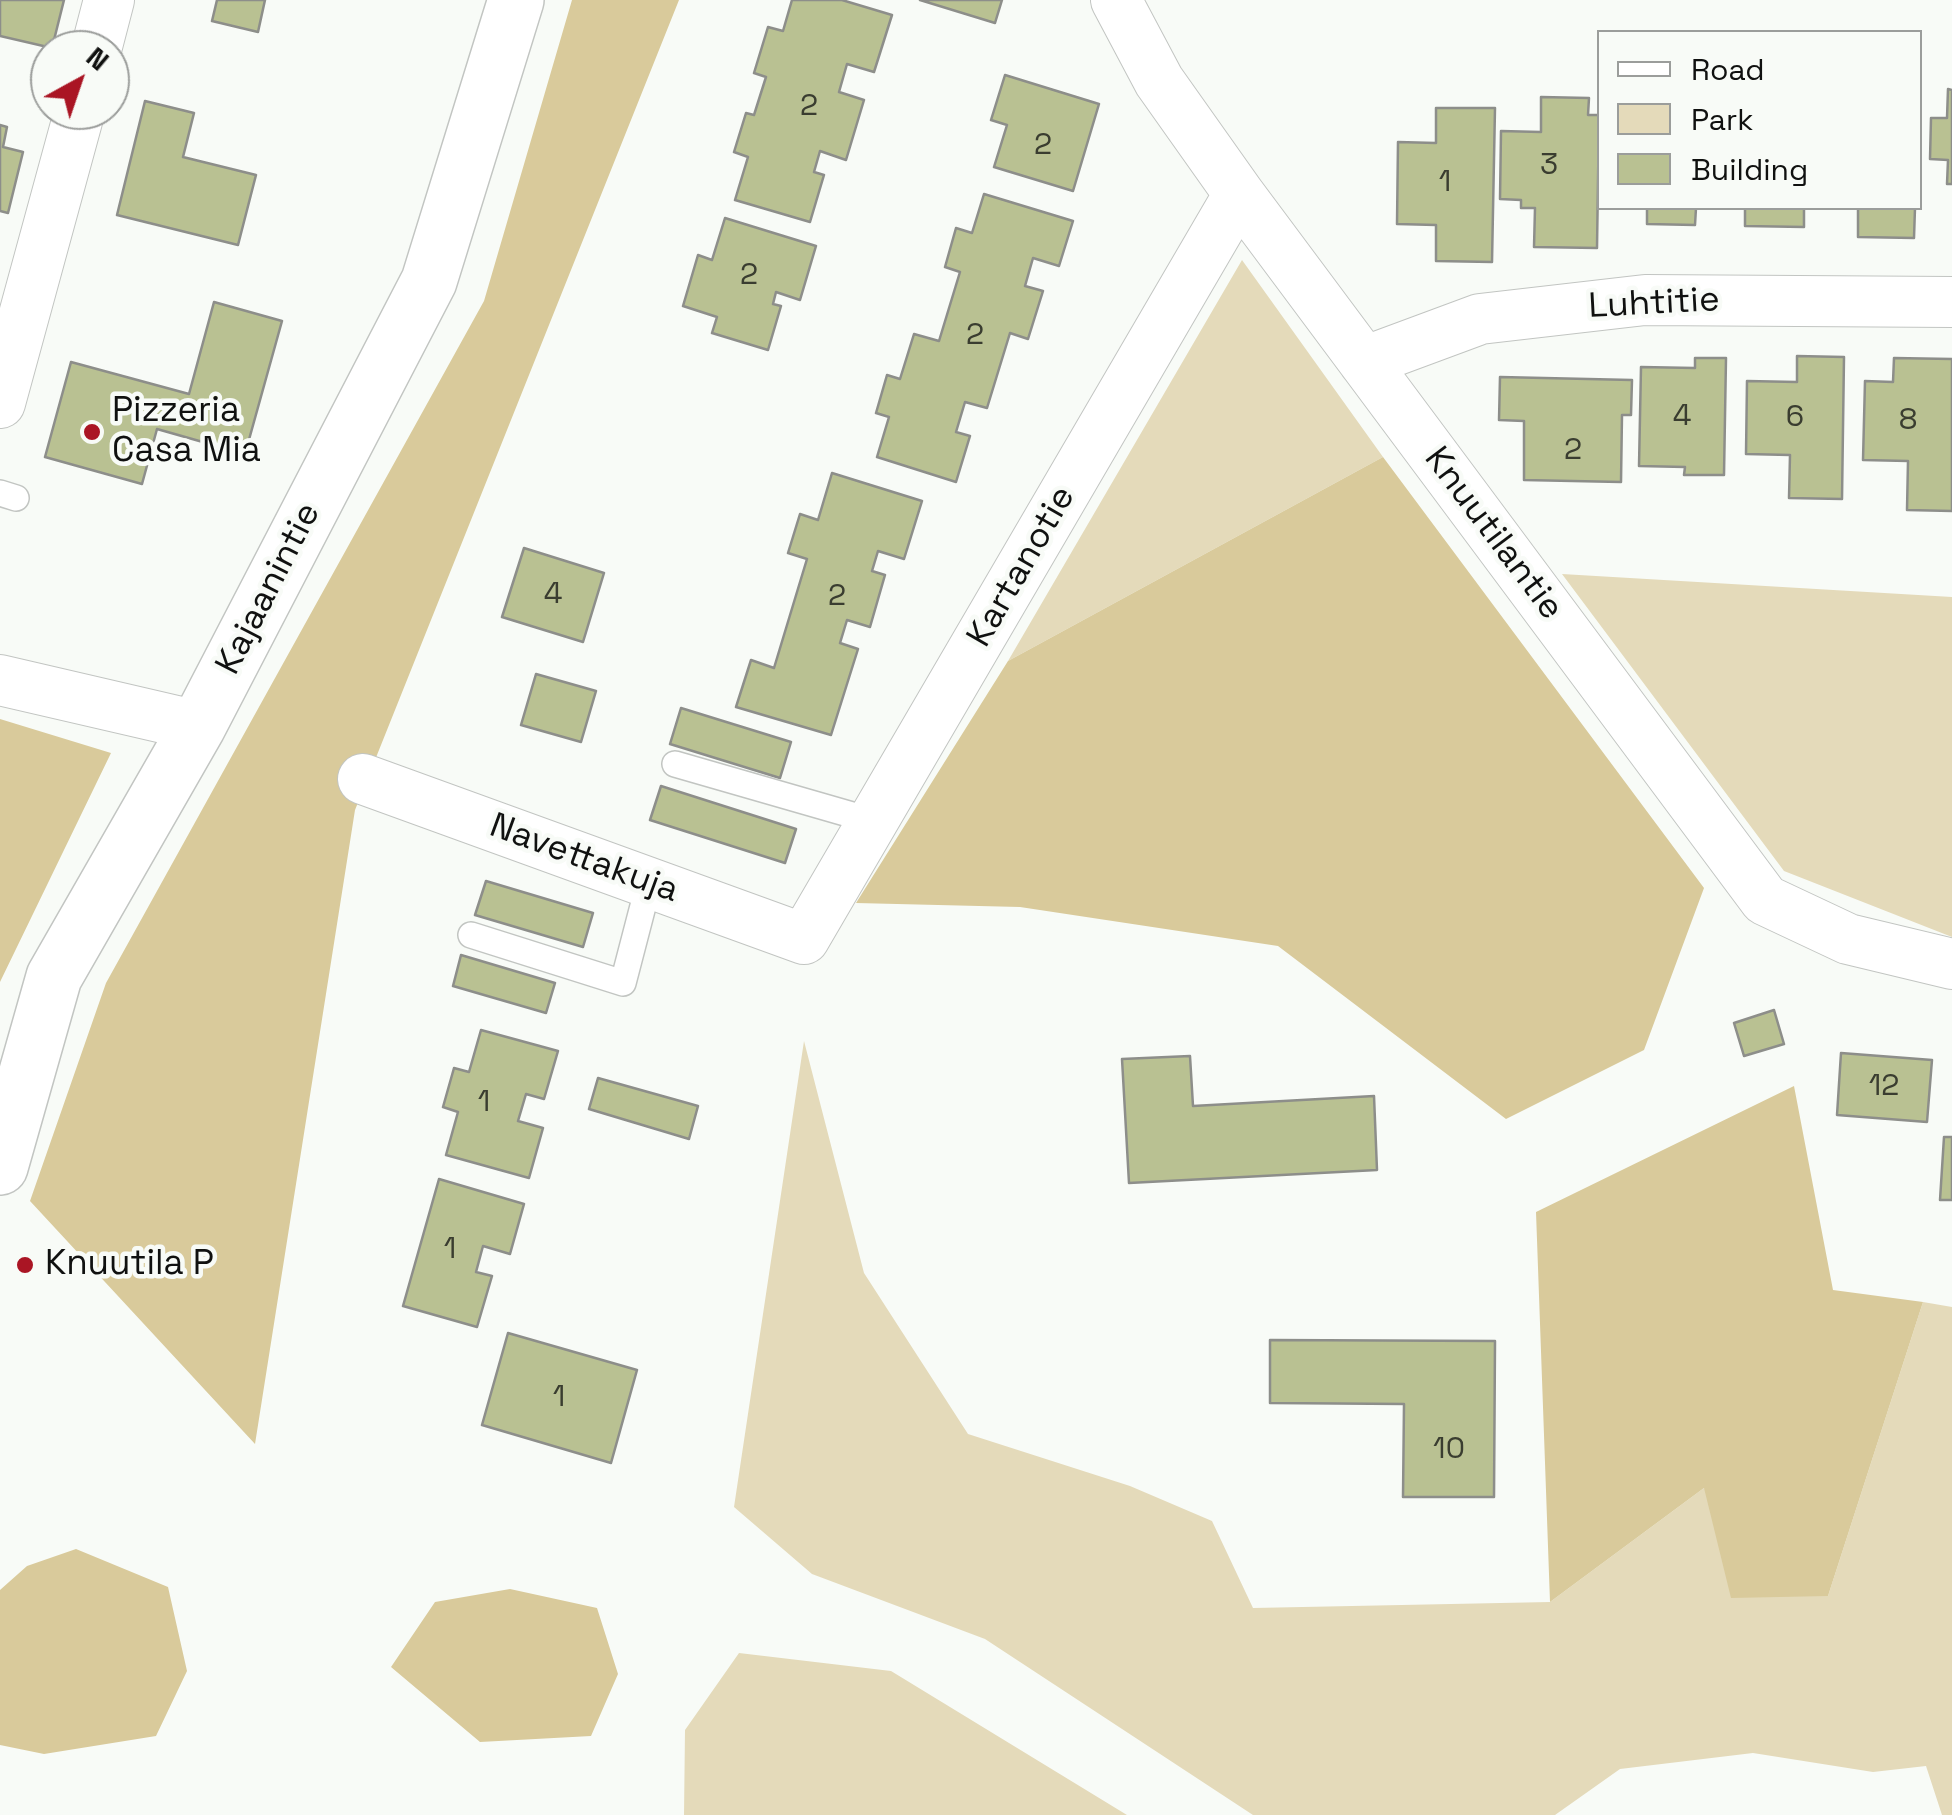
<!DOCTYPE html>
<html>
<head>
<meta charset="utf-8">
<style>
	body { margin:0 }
	#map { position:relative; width:1952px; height:1815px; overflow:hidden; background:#f8fbf7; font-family:"Space Grotesk",sans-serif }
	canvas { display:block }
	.legend { position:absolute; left:1597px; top:30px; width:325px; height:180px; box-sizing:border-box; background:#f8fbf7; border:2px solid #9b9d9b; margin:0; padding:12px 18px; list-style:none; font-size:30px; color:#101110 }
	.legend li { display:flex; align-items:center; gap:20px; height:50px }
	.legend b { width:50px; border:2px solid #9b9d9b }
	.north { position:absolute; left:30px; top:30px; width:100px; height:100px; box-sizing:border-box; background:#f8fbf7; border:2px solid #9b9d9b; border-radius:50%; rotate:40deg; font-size:28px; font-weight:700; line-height:40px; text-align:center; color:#101110 }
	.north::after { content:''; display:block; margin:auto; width:35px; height:45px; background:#aa1524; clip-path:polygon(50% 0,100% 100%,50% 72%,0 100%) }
</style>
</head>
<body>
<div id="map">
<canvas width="1952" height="1815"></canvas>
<ul class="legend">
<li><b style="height:12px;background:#fff"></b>Road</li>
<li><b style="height:28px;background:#e4daba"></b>Park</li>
<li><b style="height:28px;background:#b9c192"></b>Building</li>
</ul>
<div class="north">N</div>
</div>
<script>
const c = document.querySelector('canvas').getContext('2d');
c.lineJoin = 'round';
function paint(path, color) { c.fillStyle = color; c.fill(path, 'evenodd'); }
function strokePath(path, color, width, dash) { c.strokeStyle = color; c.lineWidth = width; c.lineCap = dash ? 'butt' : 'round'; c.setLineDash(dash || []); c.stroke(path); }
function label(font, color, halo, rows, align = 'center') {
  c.font = font + ' "Space Grotesk",sans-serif'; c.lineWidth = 9; c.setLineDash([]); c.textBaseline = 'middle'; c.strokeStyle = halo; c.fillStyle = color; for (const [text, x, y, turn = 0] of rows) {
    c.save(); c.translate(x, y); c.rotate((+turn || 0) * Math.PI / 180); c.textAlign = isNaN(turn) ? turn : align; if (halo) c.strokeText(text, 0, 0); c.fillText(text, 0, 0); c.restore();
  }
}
paint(new Path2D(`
	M1242,260L1383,457L1008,661Z
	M1562,574L1952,597V937L1784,871Z
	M804,1041L864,1273L968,1434L1130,1486L1212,1521L1253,1608L1550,1602L1704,1488L1828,1596L1923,1302L1952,1307V1815H1942L1926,1766L1873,1772L1753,1753L1620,1769L1555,1815H1253L985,1639L812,1574L734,1507Z
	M739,1653L891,1671L1127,1815H684L685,1730Z`), '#e4daba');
paint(new Path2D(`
	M572,0H679L355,810L255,1444L30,1201L106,983L484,301Z
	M1383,457L1704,888L1644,1050L1506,1119L1278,946L1020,907L856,903L1008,661Z
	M0,719L111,753L0,982Z
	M1794,1086L1833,1290L1923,1302L1828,1596L1731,1598L1704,1488L1550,1602L1536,1212Z
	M76,1549L168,1587L187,1671L156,1736L44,1754L0,1745V1590L27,1566Z
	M510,1589L597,1608L618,1674L591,1736L480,1742L391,1667L435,1602Z`), '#d9ca9b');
const building = new Path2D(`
	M0,0H64L52,48L0,36Z
	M217,0H265L258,32L212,21Z
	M792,0H842L892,15L874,72L847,64L839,92L864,100L846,160L820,151L814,172L824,175L810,222L735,200L748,157L734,152L746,113L754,115L766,77L754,73L768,27L783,31Z
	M920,0H1002L995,23Z
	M1005,75L1099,104L1073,191L994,167L1007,125L991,120Z
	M1948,89L1952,90V184H1947L1948,160L1930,159L1931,118H1947Z
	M1541,97L1589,98L1588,115H1599L1597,248L1534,247L1535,208H1521V200L1500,199L1501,131L1541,132Z
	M145,101L194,113L183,157L256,175L238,245L117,215Z
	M1436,108H1495L1492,262L1436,261V225L1397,224L1398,142L1436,143Z
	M0,125L7,127L3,147L23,152L8,213L0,211Z
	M984,194L1073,221L1059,266L1033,258L1025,286L1043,291L1028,339L1010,333L987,408L965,402L956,432L970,436L956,482L877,457L889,417L876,413L887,375L900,379L914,334L939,341L960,272L945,267L956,228L972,233Z
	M1647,208H1696L1695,225L1647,224Z
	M1745,208H1804V227L1745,226Z
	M1858,208H1915L1914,238L1858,237Z
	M725,218L816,246L800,300L776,292L773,304L781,306L768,350L712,333L717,317L683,306L698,255L712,260Z
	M214,302L282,321L245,454L157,429L142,484L45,457L71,362L189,394Z
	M1797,356L1844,357L1842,499L1789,498L1790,455L1746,454L1747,381L1797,382Z
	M1695,358H1726L1724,475H1684L1685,467L1639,466L1641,367L1695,368Z
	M1894,358L1952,359V511L1907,510L1908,461L1863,460L1865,381L1893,382Z
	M1500,377L1632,380L1631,415H1622L1621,482L1524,480V421L1499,420Z
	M832,473L922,501L904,559L878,551L872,571L885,575L870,627L847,620L840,643L858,649L831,735L736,707L751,660L774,668L807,559L788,553L800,514L818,520Z
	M524,548L604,573L583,642L502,617Z
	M536,674L596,691L581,742L521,725Z
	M681,708L791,742L780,778L670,744Z
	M661,786L796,829L785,863L650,820Z
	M486,881L593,913L583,947L475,915Z
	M461,955L555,983L546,1013L453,986Z
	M1774,1010L1784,1044L1744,1056L1734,1023Z
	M481,1030L558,1051L544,1099L526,1094L518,1121L543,1128L529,1178L446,1155L458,1112L443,1107L454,1068L469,1072Z
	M1841,1053L1932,1060L1927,1122L1837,1115Z
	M1190,1056L1193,1106L1374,1096L1377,1170L1129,1183L1122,1059Z
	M598,1078L698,1106L689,1139L589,1109Z
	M1944,1137H1952V1200H1940Z
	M439,1179L524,1204L510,1254L483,1246L476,1272L492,1276L477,1327L403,1306Z
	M508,1333L637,1370L611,1463L482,1425Z
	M1270,1340L1495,1341L1494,1497H1403L1404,1404L1270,1403Z`);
paint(building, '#b9c192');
strokePath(building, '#8d8e8a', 2.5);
const service = new Path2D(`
	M0,493L16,498
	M675,764L873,821
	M471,935L623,983L649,883`);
const minor = new Path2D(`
	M1116,0L1159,81L1239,194L1765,900L1848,939L1952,964
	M96,50L109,0
	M1364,362L1480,319L1645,300L1952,302
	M0,403L80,110
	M0,680L198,726
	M363,779L804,939L1239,194`);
const secondary = new Path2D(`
	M0,1167L54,977L198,726L429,281L516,0`);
strokePath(service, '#c2c5c2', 28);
strokePath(minor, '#c2c5c2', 52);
strokePath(secondary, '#c2c5c2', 58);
strokePath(service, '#fff', 25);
strokePath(minor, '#fff', 50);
strokePath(secondary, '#fff', 55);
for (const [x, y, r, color] of [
	[92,432,10,"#aa1524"],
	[25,1265,10,"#aa1524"]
]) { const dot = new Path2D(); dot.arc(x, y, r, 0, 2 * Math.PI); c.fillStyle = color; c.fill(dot); strokePath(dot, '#f8fbf7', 4); }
label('30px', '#3a3d30', null, [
	["2",809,107],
	["2",1043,146],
	["3",1549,166],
	["1",1445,183],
	["2",749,276],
	["2",975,336],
	["4",1682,417],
	["6",1795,418],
	["8",1908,421],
	["2",1573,451],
	["4",553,595],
	["2",837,597],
	["12",1884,1087],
	["1",484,1103],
	["1",450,1250],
	["1",559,1398],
	["10",1449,1450]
]);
label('35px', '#101110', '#f8fbf7', [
	["Luhtitie",1654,304,-3],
	["Knuutilantie",1493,534,53],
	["Kartanotie",1022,567,-60],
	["Kajaanintie",269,589,-63],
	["Navettakuja",584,859,20]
]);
label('35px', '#101110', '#f8fbf7', [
	["Pizzeria",112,412],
	["Casa Mia",112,452],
	["Knuutila P",45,1265]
], 'left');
</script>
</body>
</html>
